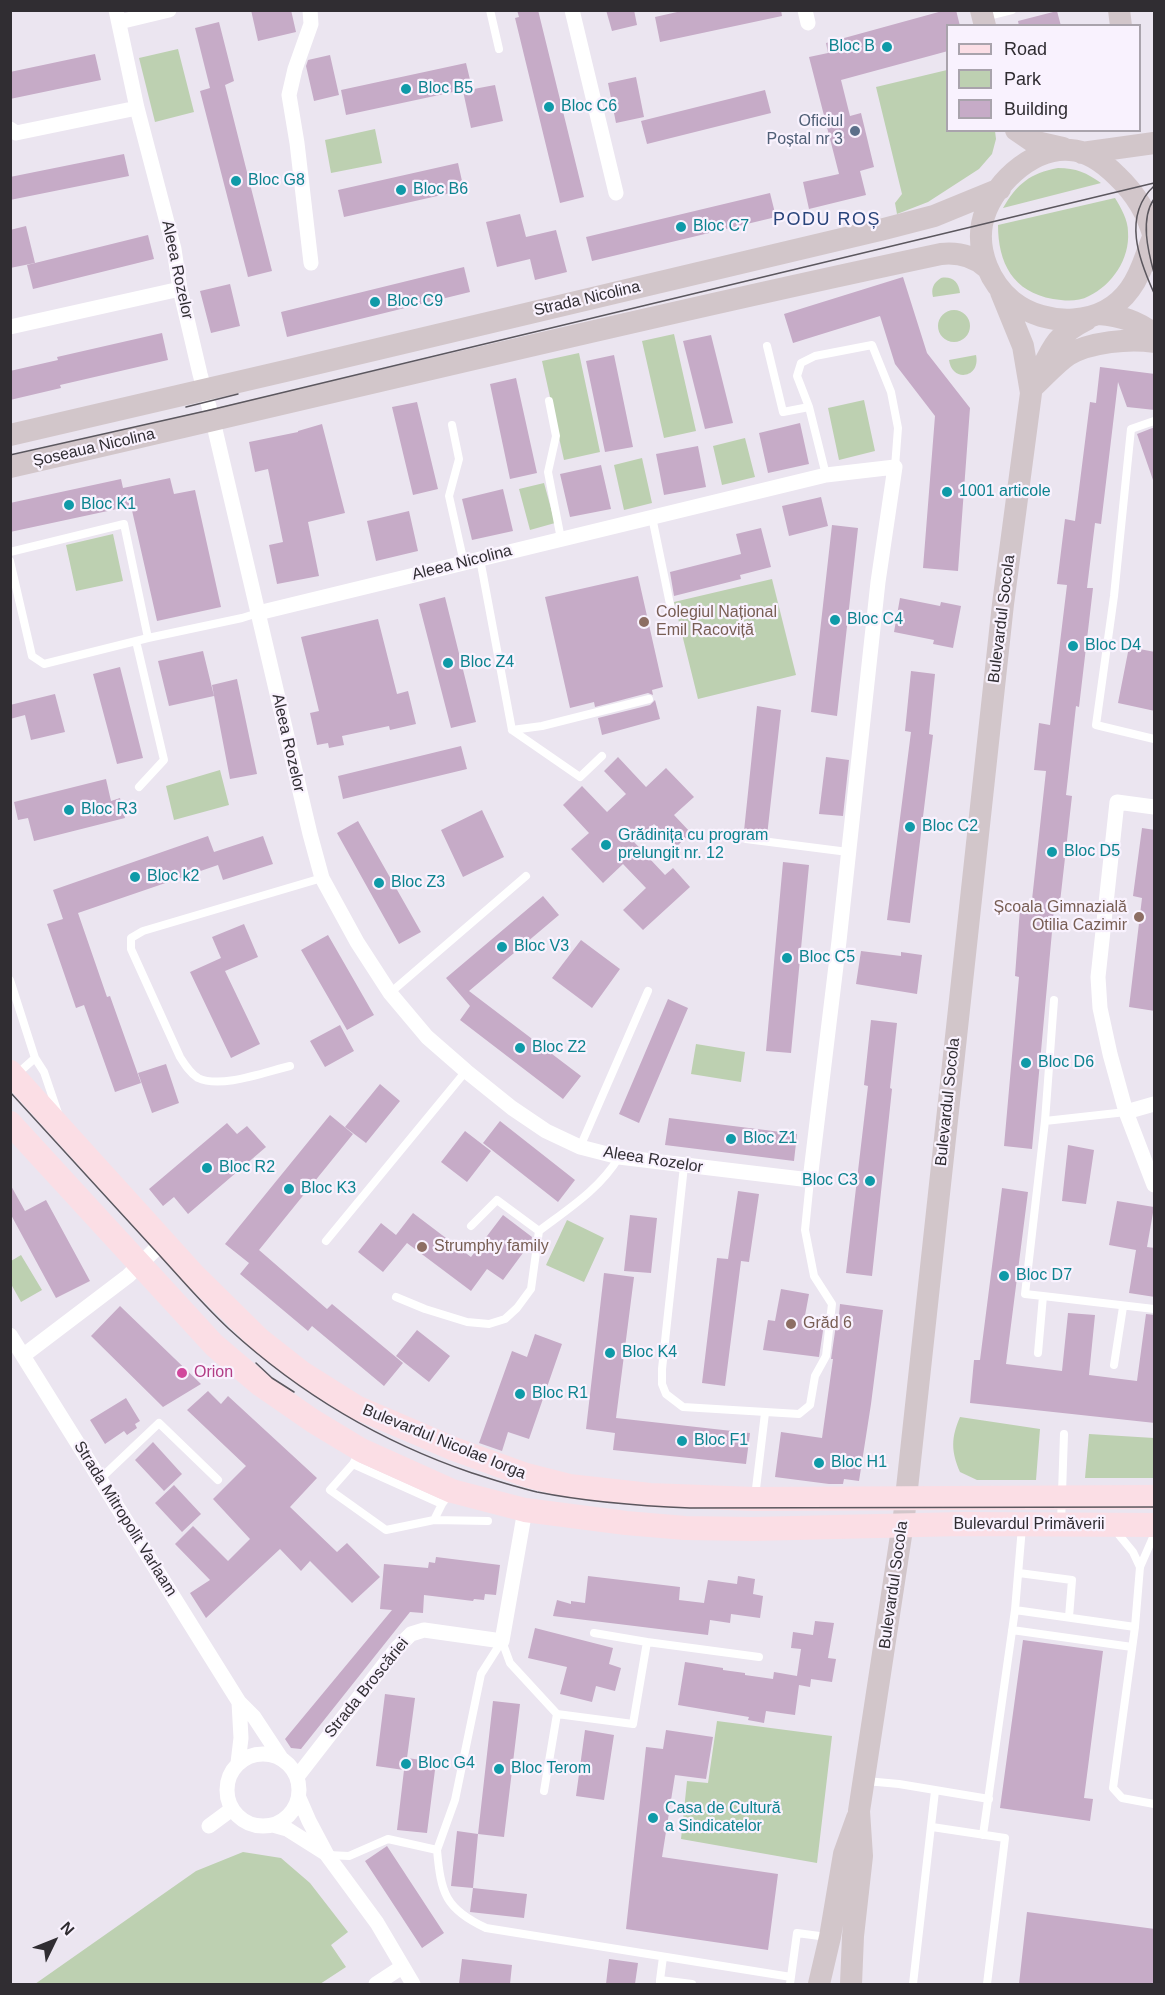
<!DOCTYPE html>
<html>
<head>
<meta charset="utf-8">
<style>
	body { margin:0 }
	#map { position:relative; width:1165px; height:1995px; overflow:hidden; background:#ebe5f0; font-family:Helvetica,sans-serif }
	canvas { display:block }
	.frame { position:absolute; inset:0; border:12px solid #302d32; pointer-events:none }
	.legend { position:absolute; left:946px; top:24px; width:195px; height:108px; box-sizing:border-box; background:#f9f2fe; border:2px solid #a9a3ac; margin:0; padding:8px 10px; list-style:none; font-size:18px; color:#302d32 }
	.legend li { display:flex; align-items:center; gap:12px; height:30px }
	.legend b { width:30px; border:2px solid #a9a3ac }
	.north { position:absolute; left:24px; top:1911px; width:60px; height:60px; -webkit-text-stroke:4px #f9f2fe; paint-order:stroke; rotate:47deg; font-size:16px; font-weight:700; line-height:24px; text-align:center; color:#302d32 }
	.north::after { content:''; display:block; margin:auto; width:21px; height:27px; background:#302d32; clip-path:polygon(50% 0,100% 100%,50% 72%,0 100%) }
</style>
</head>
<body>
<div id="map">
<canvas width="1165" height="1995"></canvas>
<div class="frame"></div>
<ul class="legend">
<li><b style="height:8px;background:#fbdee5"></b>Road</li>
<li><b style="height:16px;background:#bdd0b1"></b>Park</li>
<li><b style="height:16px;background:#c6abc7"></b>Building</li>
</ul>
<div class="north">N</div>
</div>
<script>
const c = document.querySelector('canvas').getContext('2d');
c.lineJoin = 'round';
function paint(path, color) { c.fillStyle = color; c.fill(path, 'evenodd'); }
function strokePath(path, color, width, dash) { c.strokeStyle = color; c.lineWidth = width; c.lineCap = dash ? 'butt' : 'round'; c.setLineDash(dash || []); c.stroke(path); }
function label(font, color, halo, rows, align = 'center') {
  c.font = font + ' Helvetica,sans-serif'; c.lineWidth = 4.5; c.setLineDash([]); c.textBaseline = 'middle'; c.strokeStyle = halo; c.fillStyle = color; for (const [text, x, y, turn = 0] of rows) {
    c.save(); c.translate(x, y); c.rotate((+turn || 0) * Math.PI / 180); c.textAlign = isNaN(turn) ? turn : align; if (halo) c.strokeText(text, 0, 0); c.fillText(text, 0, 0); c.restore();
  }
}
paint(new Path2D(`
	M178,49L194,112L155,122L139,58Z
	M947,70L948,130L995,131L996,139L992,154L979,169L928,202L897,214L895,203L902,194L876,87Z
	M375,129L382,163L331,173L325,140Z
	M1058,168C1076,168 1087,173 1101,183L1003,208C1017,184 1030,173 1058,168Z
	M1115,198C1121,208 1128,220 1128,232C1130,259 1112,285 1089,296C1078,302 1065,301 1053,299C1013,292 998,263 998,225Z
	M941,278C952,276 959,282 960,293L933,297C931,289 933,283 941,278Z
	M938 326a16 16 0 1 1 32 0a16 16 0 1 1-32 0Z
	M674,334L696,431L664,438L642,341Z
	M579,353L600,452L564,460L542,361Z
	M976,355C981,378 952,383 949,360Z
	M864,400L875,451L839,460L828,408Z
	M745,438L755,477L722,485L713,446Z
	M642,458L652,503L624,510L614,465Z
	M544,483L555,523L530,530L519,489Z
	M113,534L123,581L76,591L66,545Z
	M772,579L796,675L698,699L674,602Z
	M220,770L229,805L174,820L166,786Z
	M696,1044L745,1052L741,1082L691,1074Z
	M567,1220L604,1238L584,1282L546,1265Z
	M21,1255L42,1290L21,1302L11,1284V1261Z
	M960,1417L1040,1429L1036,1480H977L960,1472C951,1451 951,1438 960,1417Z
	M1089,1434L1154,1438V1478H1085Z
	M717,1721L832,1736L817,1863L681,1839L687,1781L708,1783Z
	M243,1852L281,1858L310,1883L348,1932L331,1945L346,1967L320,1984H35L196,1871Z`), '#bdd0b1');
paint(new Path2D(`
	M251,10H291L296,32L258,41Z
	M517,10H538L584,197L560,203L515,18L519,17Z
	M606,10H634L637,25L612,31Z
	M686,10H781L782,16L660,42L655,17Z
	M946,10H956L960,26H948V51L841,80L850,116L861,113L874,167L860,171L866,195L809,209L803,182L839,174L809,57L828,53L826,43Z
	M1057,11L1061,26H1019L1018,21Z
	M219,22L234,81L225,85L272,271L248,277L200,91L210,88L195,28Z
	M95,54L101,80L10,99V72Z
	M330,55L339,95L314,101L306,66L308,60Z
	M466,63L472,88L346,115L341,90Z
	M636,77L644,117L616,123L608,83Z
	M495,85L503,121L471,128L463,91Z
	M765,90L771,113L647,144L641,121Z
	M124,154L129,176L10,200V177Z
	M458,163L464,190L344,217L338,190Z
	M770,193L776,217L592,261L586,237Z
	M520,214L526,237L556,230L567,272L535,280L530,259L497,267L486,222Z
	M26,226L35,263L10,268V230Z
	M148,235L154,259L33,289L27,265Z
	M464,267L470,292L287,337L281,312Z
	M903,277L927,353L970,408L958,571L923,568L935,416L895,364L880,316L793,343L784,314Z
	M230,284L240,326L211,333L200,291Z
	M162,333L168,360L60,385L61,388L10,400V371L58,360L57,357Z
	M711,335L733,423L705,429L683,341Z
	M614,355L633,447L605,452L586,361Z
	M1100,367L1155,374V410L1127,407L1118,382L1101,524L1095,523L1087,588H1093L1079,707L1076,706L1066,795L1072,796L1059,911L1054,910L1032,1149L1004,1146L1019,977L1015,976L1020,908L1031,909L1046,771L1034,770L1039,723L1050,725L1067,585L1057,584L1065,519L1075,521L1090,402L1096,403Z
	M516,378L537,473L510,479L490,384Z
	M417,402L438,489L413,495L392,407Z
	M800,423L809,464L768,473L759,433Z
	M322,424L345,513L308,522L319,576L277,584L269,545L283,542L268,469L255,472L249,442L298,432V431Z
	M1155,427V479L1153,480L1137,434Z
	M698,446L706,487L664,495L656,454Z
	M601,465L611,509L570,517L560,474Z
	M170,478L174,494L195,490L221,607L157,621L131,506L10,532V503L121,479L123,488Z
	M503,489L513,531L472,540L462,499Z
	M821,497L828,526L789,536L782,506Z
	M409,511L418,551L376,561L367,521Z
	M832,525L858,528L837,716L811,712Z
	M761,528L771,567L740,575L741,579L674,596L670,572L741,554L736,534Z
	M638,576L663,687L652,690L653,695L648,693L595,707L594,702L570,708L545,597Z
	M445,597L476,722L451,728L419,604Z
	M900,598L940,606L941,602L961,606L953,648L933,644L934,640L894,632Z
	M378,619L397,694L408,691L416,724L390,730L389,726L342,736L344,745L329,748L328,743L317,745L310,713L319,711L301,637Z
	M1129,647L1155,652V711L1118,703Z
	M203,651L214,696L169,706L158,661Z
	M120,667L143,758L117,764L93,674Z
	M911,671L935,674L929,734L933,735L910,923L887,920L911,732L905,731Z
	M237,679L257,774L230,779L212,685Z
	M55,694L65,732L31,740L25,715L10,719V705Z
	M655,700L660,719L602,735L598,718L650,705Z
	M757,706L781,710L767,836L744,831Z
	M461,746L467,769L343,799L338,776Z
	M618,757L646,787L666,768L694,797L674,815L691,833L676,847L654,824L634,842L665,875L673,868L690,887L643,930L623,910L646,888L623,864L603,883L571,849L589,833L563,805L582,786L607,812L626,794L604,771Z
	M826,757L849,760L843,816L819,814Z
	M106,779L111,801L120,798L125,818L34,841L28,818L18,820L14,802Z
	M482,810L504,857L463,877L441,830Z
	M358,821L421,932L399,944L337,833Z
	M1142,828L1155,830V1011L1129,1007L1142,898L1133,896Z
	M208,836L214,852L263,836L273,864L223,880L218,865L78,913L107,997L110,996L141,1083L115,1092L84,1005L76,1008L47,924L63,919L53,890Z
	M783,862L809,865L791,1053L766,1051Z
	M543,896L559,915L469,991L581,1076L563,1099L460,1020L470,1006L446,978Z
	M244,924L258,957L225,971L260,1044L231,1058L190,972L221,958L212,937Z
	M328,935L374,1015L347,1030L301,950Z
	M581,940L620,969L592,1008L552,978Z
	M861,951L901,956V952L922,955L917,994L856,984Z
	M668,999L688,1008L639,1123L619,1114Z
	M871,1020L897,1023L890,1088L892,1089L872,1276L846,1273L868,1086L864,1085Z
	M340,1025L354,1051L325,1067L310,1041Z
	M166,1064L179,1103L152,1113L138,1073Z
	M380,1084L400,1101L366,1143L345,1127Z
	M330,1115L353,1134L259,1250L327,1309L332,1304L403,1363L384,1386L312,1326L308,1331L240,1274L249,1263L225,1244Z
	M669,1118L797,1134L794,1161L665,1145Z
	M500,1121L575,1180L558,1202L483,1143Z
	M227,1123L237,1134L247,1126L266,1147L188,1214L174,1197L163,1206L149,1189Z
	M465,1131L491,1151L467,1182L441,1162Z
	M1068,1145L1094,1150L1086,1204L1062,1201Z
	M10,1184L25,1211L46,1200L90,1281L56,1298L10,1213Z
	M1002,1188L1028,1192L1006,1364L1062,1371L1068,1313L1095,1315L1089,1375L1137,1381L1146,1314L1155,1315V1423L970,1403L974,1360H980Z
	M738,1191L759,1194L749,1262L741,1261L725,1386L702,1383L717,1258L728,1259Z
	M1117,1201L1154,1207L1147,1247L1155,1248V1297L1129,1293L1136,1250L1109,1245Z
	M413,1213L471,1257L503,1215L532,1237L531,1242L503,1280L487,1269L471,1291L407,1243L383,1272L358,1252L381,1223L396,1235Z
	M630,1215L657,1218L651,1273L624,1271Z
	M604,1273L634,1277L616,1418L750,1433L746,1464L613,1450L615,1433L586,1429Z
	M781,1289L809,1294L804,1321L824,1324L819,1357L763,1350L768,1320L775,1321Z
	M840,1304L883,1310L871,1404L859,1481L844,1479L843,1484H829L775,1477L781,1432L822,1438L833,1359H831L836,1325L838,1326Z
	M120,1306L201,1384L163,1407L91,1336Z
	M417,1330L450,1356L429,1382L396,1356Z
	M535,1334L562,1344L529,1439L508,1432L502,1451L479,1443L512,1351L527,1357Z
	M208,1391L221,1404L228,1396L317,1478L290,1507L337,1552L347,1543L380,1577L352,1603L310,1561L301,1571L280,1549L206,1618L190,1593L210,1580L175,1544L193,1526L228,1561L250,1539L213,1499L246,1466L187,1410Z
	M126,1398L140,1421L135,1424L137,1428L127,1435L124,1431L105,1444L90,1420Z
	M153,1442L182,1474L164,1491L135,1460Z
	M174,1485L201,1514L182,1532L155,1503Z
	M436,1557L500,1565L496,1595L485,1594L484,1600L474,1599L473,1601L424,1595L423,1613L410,1612L301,1749L291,1748L285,1739L392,1610L380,1609L384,1564L428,1568L429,1562L435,1563Z
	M588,1576L680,1587L679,1600L704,1603L708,1580L737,1584L738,1576L755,1579L753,1594L763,1596L760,1618L731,1614L730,1623L710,1620L708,1635L553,1616L557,1600L571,1604V1601L585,1603Z
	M815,1621L834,1623L828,1658L836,1659L832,1682L811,1679L810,1687L799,1685L795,1715L766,1711L764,1723L748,1720L749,1717L678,1705L685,1662L723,1668V1670L745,1673V1675L773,1679L774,1672L797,1676L801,1649L791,1648L793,1632L813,1635Z
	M535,1628L613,1648L609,1664L621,1668L615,1691L596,1686L592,1702L560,1694L567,1667L528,1658Z
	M1023,1640L1103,1651L1084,1798L1093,1799L1090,1821L1000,1808Z
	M385,1694L415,1698L407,1758L436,1762L427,1833L397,1830L404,1770L376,1766Z
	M493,1701L520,1704L504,1837L478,1834Z
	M585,1730L614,1735L604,1800L576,1796Z
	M666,1730L713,1737L706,1779L675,1775L662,1857L778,1874L768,1950L626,1929L646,1747L663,1749Z
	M457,1831L478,1834L473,1888L451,1886Z
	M387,1846L444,1933L422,1948L365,1861Z
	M473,1888L527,1894L524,1918L470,1912Z
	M1027,1912L1155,1929V1984H1019Z
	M462,1959L512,1965L510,1984H459Z
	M609,1959L638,1963L635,1984H606Z`), '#c6abc7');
strokePath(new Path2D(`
	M490,10L499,49
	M984,17L1012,10
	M767,346L783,412L809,407
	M549,401L556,436L548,472L561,539
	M1154,421L1131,429L1114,596L1096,725L1154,739
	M452,425L459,459L449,496L464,563
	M826,475L809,407L797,376L801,363L815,356L872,345L891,392L898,428L895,467
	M652,517L672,614
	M10,552L124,524L148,638
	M480,559L512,730L542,726L649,699
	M10,561L32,656L44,664L148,638L242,618L258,613
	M136,641L164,760L139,787
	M512,730L580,777L602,756
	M746,839L848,852
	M10,980L35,1058L44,1072L58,1113
	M390,993L526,876
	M290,1066C265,1072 221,1089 198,1078C190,1073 185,1065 180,1057L131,949V938L143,931L322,878
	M16,1075L35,1058
	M1045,1121L1126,1112
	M580,1147L648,991
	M684,1166L662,1369V1384L666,1394L683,1407L799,1414L810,1405L815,1376L826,1356L832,1304L814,1276L805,1230L810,1180
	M471,1226L497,1200L539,1231
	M326,1241L466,1071
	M1043,1296L1025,1294L1045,1121L1054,1000
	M396,1297L425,1309L467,1322L489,1324L505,1319L517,1308L531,1289L539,1231C568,1209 600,1189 619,1157
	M1038,1353L1043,1296L1154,1309
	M1114,1365L1123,1307
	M359,1453L353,1464L330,1490L386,1530L434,1520L442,1504L450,1493
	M353,1464L442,1504
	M100,1479L159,1423L218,1480
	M755,1497L765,1413
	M434,1520L488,1521
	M1061,1523L1064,1434
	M1119,1530V1535L1133,1552L1140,1567
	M1154,1535L1140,1567L1135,1627L1113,1788L1122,1798L1154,1804
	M1019,1573L1072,1580L1069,1617
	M1015,1610L1135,1627
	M1012,1630L1132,1647
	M502,1641L510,1663L557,1714L633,1724L647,1642L594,1633
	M647,1642L759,1657
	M866,1781L899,1784L989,1799
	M544,1791L557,1714
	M932,1827L1005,1838L987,1984
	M983,1835L1015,1610L1022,1527
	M437,1850L455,1800L481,1674L502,1641
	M328,1855L349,1856L388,1839L437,1850C441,1893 445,1909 486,1928L791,1977
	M660,1980L663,1957
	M660,1984V1980L692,1984
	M790,1984L797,1933L827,1937
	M913,1984L935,1791`), '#fff', 8);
strokePath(new Path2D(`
	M116,10L137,108L174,249L180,289L200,374L213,421L310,834L322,878L357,942L390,993L427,1037L466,1071L512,1108L546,1131L580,1147L619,1157L810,1180L839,941L878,582L895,467L826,475L258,613
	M310,10L311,24L295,69L289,95L297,143L311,263
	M572,10L616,193
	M805,10L808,23
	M119,22L169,10
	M10,129L16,133L137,108
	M10,327L180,289
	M1154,807L1117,802L1098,977L1100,1008L1110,1054L1126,1112L1154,1185
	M1126,1112L1154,1104
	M10,1335L239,1702L254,1717L281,1758
	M24,1355L128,1276L164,1241
	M227 1790a36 36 0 1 1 72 0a36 36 0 1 1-72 0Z
	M238,1763L241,1738L239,1702
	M297,1777L397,1648L411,1634L424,1630L502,1641L525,1510
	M299,1798L309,1821L327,1855L377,1923L413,1984
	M273,1825L287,1829L325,1853
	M209,1826L232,1809
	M376,1984L402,1967`), '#fff', 15);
strokePath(new Path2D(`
	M981,10L985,26
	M1119,10L1121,26
	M1016,130L1032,141L1063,148
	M1082,153L1154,143
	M1154,234V235C1146,253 1142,273 1130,289C1103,327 1046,328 1012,301C990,283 977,252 982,224C989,187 1031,147 1070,150C1088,151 1105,164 1117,176C1135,193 1148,214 1154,238
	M1099,314C1121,316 1137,321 1154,334
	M1038,377C1052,348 1056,335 1086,320
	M1034,386C1044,377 1056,363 1068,355C1090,342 1130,338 1154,342
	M10,435C302,369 593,296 884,229L934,216L1000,189
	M10,467C321,396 630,320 941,254C959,252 973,256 986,267
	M819,1984L830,1937L844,1854L857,1818
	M851,1984L853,1936L862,1856L859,1811L904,1516L1003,604L1031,393L1023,346L1001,292`), '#d2c6ca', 22);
strokePath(new Path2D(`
	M10,1072L194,1275L260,1340L302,1373L356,1407L454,1449L526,1475L569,1486L650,1495L754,1499L1154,1497
	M10,1123L214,1345L261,1385L313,1421L361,1450L452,1491L525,1510L626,1523L685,1528L752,1529L962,1524L1154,1525`), '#fbdee5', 24);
strokePath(new Path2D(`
	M1154,186C1122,216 1139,260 1154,293
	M1154,199C1140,219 1148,251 1154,273
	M186,407L238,394
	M10,455L210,410L1154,183
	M10,1092C57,1144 104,1195 151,1246C177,1274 201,1303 229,1329C299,1393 381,1442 472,1473C494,1480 515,1487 537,1492C588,1502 639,1506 690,1508L1154,1507
	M256,1363L272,1378L294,1392`), '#5b575e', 1.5);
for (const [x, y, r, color] of [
	[887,47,6,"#0f9aa8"],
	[406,89,6,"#0f9aa8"],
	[549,107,6,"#0f9aa8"],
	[855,131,6,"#5c6f8a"],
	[236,181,6,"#0f9aa8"],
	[401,190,6,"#0f9aa8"],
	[681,227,6,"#0f9aa8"],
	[375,302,6,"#0f9aa8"],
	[947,492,6,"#0f9aa8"],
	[69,505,6,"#0f9aa8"],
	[835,620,6,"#0f9aa8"],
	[644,622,6,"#8d6e63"],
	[1073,646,6,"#0f9aa8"],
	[448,663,6,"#0f9aa8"],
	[69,810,6,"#0f9aa8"],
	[910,827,6,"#0f9aa8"],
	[606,845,6,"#0f9aa8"],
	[1052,852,6,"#0f9aa8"],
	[135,877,6,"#0f9aa8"],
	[379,883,6,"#0f9aa8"],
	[1139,917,6,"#8d6e63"],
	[502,947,6,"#0f9aa8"],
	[787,958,6,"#0f9aa8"],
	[520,1048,6,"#0f9aa8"],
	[1026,1063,6,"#0f9aa8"],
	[731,1139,6,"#0f9aa8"],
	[207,1168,6,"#0f9aa8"],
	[870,1181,6,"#0f9aa8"],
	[289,1189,6,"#0f9aa8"],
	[422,1247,6,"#8d6e63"],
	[1004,1276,6,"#0f9aa8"],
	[791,1324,6,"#8d6e63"],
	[610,1353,6,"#0f9aa8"],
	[182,1373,6,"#d1479c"],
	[520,1394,6,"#0f9aa8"],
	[682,1441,6,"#0f9aa8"],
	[819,1463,6,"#0f9aa8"],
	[406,1764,6,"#0f9aa8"],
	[499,1769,6,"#0f9aa8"],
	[653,1818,6,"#0f9aa8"]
]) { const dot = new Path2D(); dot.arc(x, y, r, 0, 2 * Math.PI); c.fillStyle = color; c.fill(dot); strokePath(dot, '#f9f2fe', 2); }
label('16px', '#0d838f', '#f9f2fe', [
	["Bloc B",875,47,"right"],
	["Bloc B5",418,89],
	["Bloc C6",561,107],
	["Bloc G8",248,181],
	["Bloc B6",413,190],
	["Bloc C7",693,227],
	["Bloc C9",387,302],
	["1001 articole",959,492],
	["Bloc K1",81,505],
	["Bloc C4",847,620],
	["Bloc D4",1085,646],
	["Bloc Z4",460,663],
	["Bloc R3",81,810],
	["Bloc C2",922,827],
	["Grădinița cu program",618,836],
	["prelungit nr. 12",618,854],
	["Bloc D5",1064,852],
	["Bloc k2",147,877],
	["Bloc Z3",391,883],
	["Bloc V3",514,947],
	["Bloc C5",799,958],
	["Bloc Z2",532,1048],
	["Bloc D6",1038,1063],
	["Bloc Z1",743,1139],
	["Bloc R2",219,1168],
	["Bloc C3",858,1181,"right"],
	["Bloc K3",301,1189],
	["Bloc D7",1016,1276],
	["Bloc K4",622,1353],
	["Bloc R1",532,1394],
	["Bloc F1",694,1441],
	["Bloc H1",831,1463],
	["Bloc G4",418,1764],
	["Bloc Terom",511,1769],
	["Casa de Cultură",665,1809],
	["a Sindicatelor",665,1827]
], 'left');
label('16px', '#4e5e75', '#f9f2fe', [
	["Oficiul",843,122],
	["Poștal nr 3",843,140]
], 'right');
label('16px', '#302d32', '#f9f2fe', [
	["Aleea Rozelor",177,270,78],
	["Strada Nicolina",587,299,-13],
	["Șoseaua Nicolina",94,448,-13],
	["Aleea Nicolina",462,563,-14],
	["Bulevardul Socola",1002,619,-83],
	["Aleea Rozelor",288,743,77],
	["Bulevardul Socola",948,1102,-84],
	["Aleea Rozelor",653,1160,9],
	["Bulevardul Nicolae Iorga",444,1442,22],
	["Strada Mitropolit Varlaam",125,1519,58],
	["Bulevardul Primăverii",1029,1525],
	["Bulevardul Socola",894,1585,-82],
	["Strada Broscăriei",367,1688,-51]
]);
label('16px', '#785e54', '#f9f2fe', [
	["Colegiul Național",656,613],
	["Emil Racoviță",656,631],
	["Școala Gimnazială",1127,908,"right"],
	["Otilia Cazimir",1127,926,"right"],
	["Strumphy family",434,1247],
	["Grăd 6",803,1324]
], 'left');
label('16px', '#b23c85', '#f9f2fe', [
	["Orion",194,1373]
], 'left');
c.letterSpacing = '1.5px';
label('18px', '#29447b', '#f9f2fe', [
	["PODU ROȘ",827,220]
]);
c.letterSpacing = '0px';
</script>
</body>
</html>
